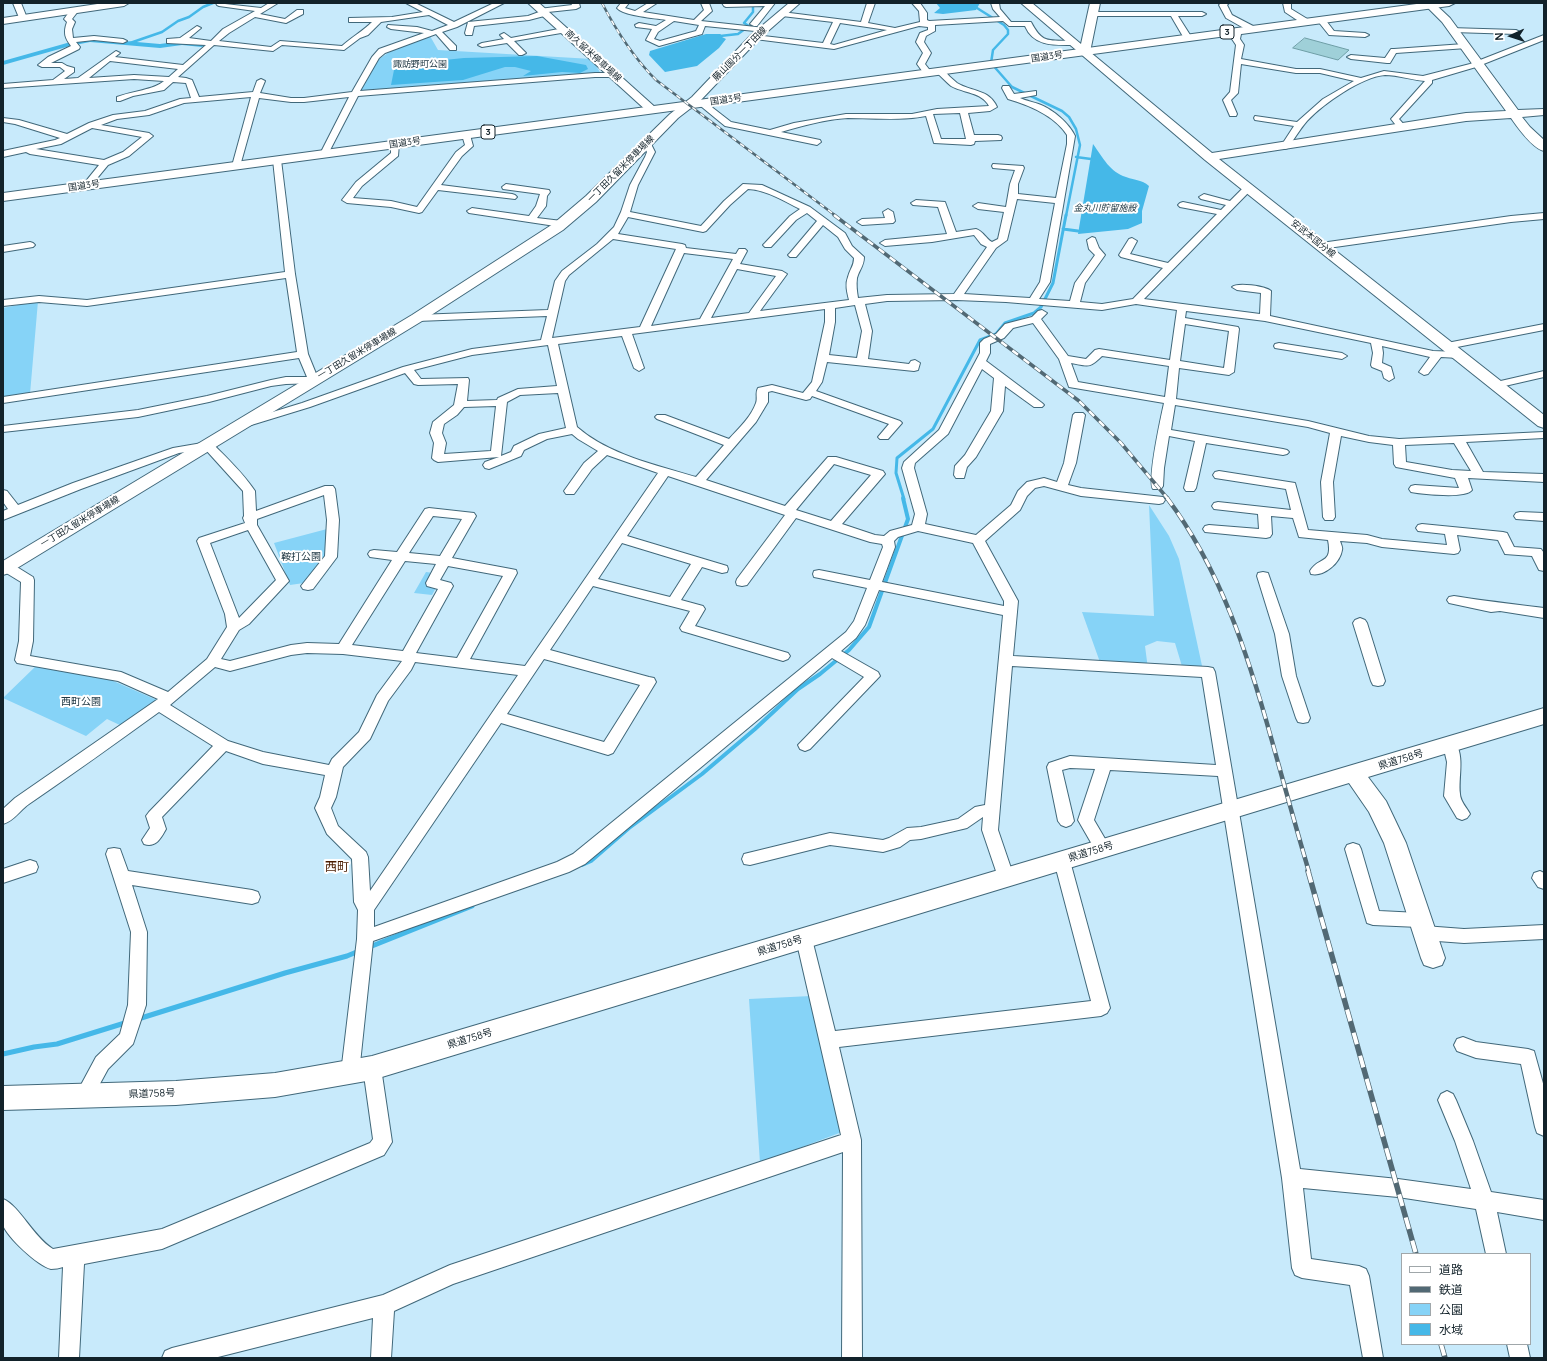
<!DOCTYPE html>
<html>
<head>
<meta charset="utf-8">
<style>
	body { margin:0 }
	#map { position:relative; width:1547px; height:1361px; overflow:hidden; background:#c8eafb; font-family:Manrope,"Noto Sans JP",sans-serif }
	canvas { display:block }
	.frame { position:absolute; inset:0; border:4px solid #12222a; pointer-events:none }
	.legend { position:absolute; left:1401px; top:1253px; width:130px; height:92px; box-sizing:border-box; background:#fff; border:1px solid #a0a7aa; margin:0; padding:5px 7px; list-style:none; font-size:12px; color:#12222a }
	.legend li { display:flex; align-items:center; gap:8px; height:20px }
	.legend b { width:20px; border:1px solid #a0a7aa }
	.north { position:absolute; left:1491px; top:16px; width:40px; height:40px; -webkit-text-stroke:3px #fff; paint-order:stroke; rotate:267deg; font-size:11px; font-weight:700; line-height:16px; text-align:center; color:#12222a }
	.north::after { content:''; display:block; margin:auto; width:14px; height:18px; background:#12222a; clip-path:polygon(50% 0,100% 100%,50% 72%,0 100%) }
</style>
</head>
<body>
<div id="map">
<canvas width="1547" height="1361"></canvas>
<div class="frame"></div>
<ul class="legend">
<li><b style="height:5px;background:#fff"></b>道路</li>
<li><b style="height:5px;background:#526974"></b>鉄道</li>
<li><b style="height:11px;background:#86d3f7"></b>公園</li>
<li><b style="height:11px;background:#45b8e8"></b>水域</li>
</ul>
<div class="north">N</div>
</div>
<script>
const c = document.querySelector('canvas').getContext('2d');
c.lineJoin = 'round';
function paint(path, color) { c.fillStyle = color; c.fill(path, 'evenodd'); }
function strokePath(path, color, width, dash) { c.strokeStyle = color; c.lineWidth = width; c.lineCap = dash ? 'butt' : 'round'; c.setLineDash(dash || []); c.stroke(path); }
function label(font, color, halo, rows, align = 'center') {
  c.font = font + ' Manrope,"Noto Sans JP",sans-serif'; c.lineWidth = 4; c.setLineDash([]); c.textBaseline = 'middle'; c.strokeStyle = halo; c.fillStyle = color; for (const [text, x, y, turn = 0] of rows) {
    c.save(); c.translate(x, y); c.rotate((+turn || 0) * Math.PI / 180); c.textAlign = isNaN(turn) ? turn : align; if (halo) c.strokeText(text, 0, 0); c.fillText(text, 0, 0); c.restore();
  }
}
paint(new Path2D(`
	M430,36L438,50L592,59L601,74L356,92L376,61L391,51Z
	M38,301L30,394L3,398V308Z
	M1149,505L1169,536L1179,559L1204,675L1184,673L1175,643L1157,641L1145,646L1148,669L1101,665L1082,612L1154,616Z
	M327,529L325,559L304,583L290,585L274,543Z
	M426,572L434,573L437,586L432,595L414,593Z
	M37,665L102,676L159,701L124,727L107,719L86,736L3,698Z
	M811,996L842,1132L760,1163L749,999Z`), '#86d3f7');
paint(new Path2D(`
	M936,3H980L976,10L943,14L934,13L940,8Z
	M706,34H721L720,36L726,39L719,48L697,66L665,72L649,55L650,51Z
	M537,56L586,65L588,69L580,73L562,72L523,76L531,71L515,67H505L463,80L391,85L395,65L464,58Z
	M1093,144C1103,158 1110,172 1126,177C1136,181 1141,179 1149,186L1142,211V223L1128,229L1078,234Z`), '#45b8e8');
strokePath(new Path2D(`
	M969,3L1004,25L1008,30V34L993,50L991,63L1012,87L1062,111L1069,117L1076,129L1080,145L1066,216
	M720,36L738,34L749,26L744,23L753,12V3
	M130,43L162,32L178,21L189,17L203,7L213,3
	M1076,157L1091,159`), '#45b8e8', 2.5);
strokePath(new Path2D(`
	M1063,229L1078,231
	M904,499L896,473L897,458L933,429L980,340L996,334L1005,323L1034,313L1041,307L1053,283L1066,215`), '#45b8e8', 3);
strokePath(new Path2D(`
	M582,865L591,861L629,828L702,774L755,729L798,689L820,674L849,650L869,627L908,519L903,498`), '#45b8e8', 4);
strokePath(new Path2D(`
	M367,948L472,906
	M138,1019L285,973L347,956L359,951
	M3,1054L34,1047L57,1044L128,1022`), '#45b8e8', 5);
paint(new Path2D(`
	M90,38L160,44L182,41L202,43L205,45L202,47L182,45L160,48L90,42L70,46L3,65V61L67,43Z`), '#45b8e8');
const building = new Path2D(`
	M1305,38L1349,50L1338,60L1293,48Z`);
paint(building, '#9fd0d8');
strokePath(building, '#6e9ea6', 1);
const street = new Path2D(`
	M13,3H21L27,18L26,20H20Z
	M216,3L261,8L269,3H278L260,14L285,19L297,10H303V14L286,23L255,17L229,33L219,41L271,47L280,41L342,46C352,37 363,31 372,22H349V18L392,17L423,12L406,3H415L454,22L494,3H504L457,27L442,32L456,46V50H450L436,34L385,53L379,58L360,91L595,73H614L618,75L614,77H595L358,96L328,154L324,157L320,154L349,97L304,102H291L259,98L240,166L236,169L232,166L251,97L184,103L149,115L117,119L101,125L149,133L153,136L129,156L108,165L89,188L86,189L82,186L99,165L30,154L26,152L3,157V151L55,140L60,138L15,124L3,122V118L19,120L67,134L89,123L113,115L145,111L180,99L191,98L186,83L173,82L164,90L133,96L120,101H117V97C132,91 154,90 164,81L134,79L3,88V84L53,80L65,71L60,67H42L38,65L48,57L71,46C65,38 63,33 67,22L64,19L72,8H78L79,10L72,19L75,22L72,29L73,38L94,36L123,39L127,41L123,43L94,40L76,42L80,47L79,49L51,63H62L67,66L74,68V72L64,79L78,78L116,51L120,53L115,57L183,65L206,45L167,43V39L180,38L197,26L201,28L189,38L211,41L223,29L255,11L219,6L217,5ZM429,15L448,25L432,31L417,27L388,25L387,27L391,29L424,33L379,49L372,57L352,92L304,98H291L260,93L265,81L261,79L257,81L253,92L199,97L192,80L186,78L178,77L214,45L273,51L282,45L344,50L360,38L368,35L381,22ZM110,61L178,69L169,77L134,75L89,78ZM92,128L142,137L123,152L104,160L36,149L61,144Z
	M571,3H579L580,7L576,9L548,12V15L529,20L474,26L472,35H466L465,33L468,22L528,16L539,12V9L572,5Z
	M621,3H629L625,8L635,11L648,3H657L643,12L694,20L704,10L701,3H709L712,11L701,21L765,28L769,30L765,32L705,26L702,34L659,46L646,40L652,29L636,27L635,25L639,23L656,26L666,20C655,18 624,16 617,8ZM674,21L699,25L696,31L660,41L654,39L658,32Z
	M722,3H775L757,26H754L750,24L765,6L726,7L724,6Z
	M867,3H875L868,23L895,28L920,22L919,11L912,3H920L927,13V20L929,21L1000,17L993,9L991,3H999L1000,9L1011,22H1031C1042,43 1047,40 1069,41C1073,41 1075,41 1078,43L1074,45C1055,45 1034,47 1025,26H1009L1003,21L935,25V31L926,36L924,42L931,53L925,64L932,73L928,75H925L917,64L923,53L916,42L920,33L928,30V27L919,26L834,49L755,39L751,37L755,35L823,43L833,22L782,16L778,14L782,12L861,22ZM840,23L887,30L834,45L830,44Z
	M1221,3H1229L1227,5L1232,15L1255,27V31H1249L1226,18L1219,5Z
	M1283,3H1291V9L1309,20V24H1303L1285,12Z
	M1091,12H1202L1206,14L1202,16H1178L1192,38L1188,40H1185L1171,16H1094L1090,14Z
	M1318,18H1324L1334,31L1365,33L1369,35L1365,37L1329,35L1317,20Z
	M564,28H567V32L514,41L526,53L522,55H519L507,43L482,47L478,45L482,43L504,39L500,35L504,33L511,38Z
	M1450,28L1516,30L1520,32L1516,34L1453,32L1449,30Z
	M1232,29H1238L1241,34L1240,39L1244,45L1241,59L1296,69H1320L1361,78L1384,71L1423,76L1470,64L1544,35V40L1476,67L1432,80V83L1399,119L1406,127L1402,129H1399L1391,119L1425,81C1412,80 1398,75 1385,75C1361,77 1323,104 1307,121C1300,129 1294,139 1288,148L1285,149L1281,146L1294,126L1255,120L1254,118L1255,116L1297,122L1323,99L1354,81L1320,73H1296L1241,64L1238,93L1231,100L1237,114L1236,116H1230L1223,100L1230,92L1236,45L1232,39Z
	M1464,44L1468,46L1467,48L1396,53L1390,63H1387L1351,59L1347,57L1351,55L1385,58L1391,49H1394Z
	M937,69H943C947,74 952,79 957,83C972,92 989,89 997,107L990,111L968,113L974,135H998L1001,136L1002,138L1001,140L975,141L974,144L971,145L934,143L926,116C900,121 874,118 848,118C827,119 801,126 781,132L820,140L821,142L817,145L725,126L697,103L701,101H704L731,122L770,130L794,123L846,114H912L937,109L989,106C982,92 963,93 951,86C946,82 942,77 937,73ZM960,113L966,139H941L933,114Z
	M1003,86H1009L1014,94L1036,91V95L1020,98C1026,101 1034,102 1041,105C1053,110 1069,123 1075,136L1050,282L1039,299L1070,301L1075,283L1095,255L1089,249L1087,240L1092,237L1095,238L1099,248L1105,255L1085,283L1080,302L1102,304L1133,299L1163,268L1121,257L1119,255L1129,239L1132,238L1137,241L1130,254L1168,263L1217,214L1180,207L1178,205L1180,203L1183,202L1221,210L1226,205L1201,199L1199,197L1204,194L1230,201L1245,186L1248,185L1252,188L1251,190L1144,299L1260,314L1261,293L1237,290L1232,287C1237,282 1266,286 1271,291L1270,316L1433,351L1459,352L1464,355L1459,358L1441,357L1428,374L1424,375L1419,372L1430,357L1382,346L1383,353L1382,363L1391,367L1394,378L1389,381L1384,378L1382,371L1372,367L1371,365L1373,353L1371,343L1265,321L1186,311L1185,318L1238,327L1239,329L1234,372L1229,375L1179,368L1176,399L1308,421L1369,436L1399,439L1544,432V438L1466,442L1483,472L1544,474V482L1468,478L1472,490C1466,499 1422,494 1411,492L1409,489L1411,486L1415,485L1459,488L1455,478L1396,467L1394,464L1393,445L1369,442L1341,436L1333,482L1335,517L1333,520H1325L1323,517L1321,482L1330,433L1308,427L1175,405L1171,430L1283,449L1287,450L1289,452L1287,454L1283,455L1206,443L1196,488L1194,491H1186L1184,488L1195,441L1169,436L1164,468L1163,486L1161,489H1153C1147,480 1161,417 1164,403L1069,387L1059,359L1033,323L1013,328L1004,338L990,344V353L986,361L1042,403L1044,405L1042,407H1034L1005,386L1003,411L976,457L967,467L964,478H956L954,475L955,466L965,455L991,411L994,378L982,369L948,434L915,463L914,468L927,514L925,524L976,535L1011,505L1018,491L1027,482L1044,478L1057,482L1064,463L1073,415L1075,413H1083L1085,415L1076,463L1068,485L1081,488L1163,497L1165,500L1163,503L1159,504L1081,496L1044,486L1035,488L1027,496L1020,510L985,541L1018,601L1013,656L1208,667L1213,668L1215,672L1300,1169L1398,1179L1471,1189L1455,1141L1438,1100L1441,1094L1447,1091L1453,1094L1456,1100L1473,1141L1491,1192L1544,1200V1220L1497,1212L1506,1254H1486L1476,1209L1398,1197L1303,1188L1311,1259L1359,1266L1366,1269L1369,1276L1383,1358H1363L1350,1285L1302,1278L1295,1275L1292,1268L1282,1178L1218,776L1110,770L1094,820L1111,849L1109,853L1103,855L1097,853L1078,820L1095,769L1070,768L1062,770L1074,821L1071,825L1066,827L1061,825L1058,821L1047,767L1049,763L1070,756L1216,765L1202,677L1012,666L998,830L1014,877L1012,882L1006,884L1000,882L998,877L982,830L983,817L967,828L921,839L910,840L900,847L883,852L830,845L750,865L744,864L742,859L744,854L830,833L883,840L889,838L907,828L921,827L958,819L975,807L985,805L1003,615L879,590L865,625L856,638L841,651L878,672L880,676L810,749L805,751L800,749L798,745L864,677L832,658L585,864L569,872L373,941L359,1073L356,1079L350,1081L344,1079L341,1073L357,939L358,910L354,902L352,859L327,834L315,808L320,797L325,775L263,764L226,751L162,817L166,829C161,838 156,848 144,844L142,840L150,828L146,816L149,812L213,746L159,712C116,743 73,774 29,804C20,810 14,821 3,824V809L15,798L158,699L118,681L17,663L15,660L19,641L21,582L3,571V563L12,564L33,577L34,580L33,641L30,656L121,672L168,692L207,659L227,627L225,614L197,541L199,538L245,523L243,518L244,516L243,491L205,449L179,453L81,489L3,520V511L8,509L3,502V490L7,491L18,505L73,483L173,448L208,442L212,443C227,458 243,473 255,491L256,511L325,486H333L335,489L339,520L337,557L313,589L308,590L303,589L301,586L325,556L327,520L324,495L257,519V525L289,581L249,624L239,630L221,659L230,661L291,645L307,643L339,644L392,560L370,557L368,554L370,551L374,550L397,552L425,509L429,508L474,513L476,516L452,558L511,569L516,570L517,573L470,659L525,666L658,473L607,455L592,469L574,494H566L564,491L584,463L598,451L578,439L572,434L547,439L524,450L521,456L489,469L485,468L483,465L485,462L499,457L438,462L434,460L432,458L434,443L430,433L433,422L454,405L458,384L418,385L414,384L405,373L310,407L248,426H240L238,424L240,422L302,403L403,367L472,349L541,340L547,316L417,321L412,318L417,315L548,310L555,281L562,271L597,244L614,227L621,212L630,185L645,157L647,152L643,144L647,141L650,142L655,152L638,185L630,212L701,226L724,201L743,184L762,185L810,207L845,233L852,246L864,257C864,266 859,270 857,278C856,285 857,292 858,298L887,295L954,294L987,247L981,244L974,235L932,242L885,246L880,243L885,240L947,234L938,207L913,205L911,203L916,200L945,202L956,232L976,229C983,231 986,239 992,242L998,239L1004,212L978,209L973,206L978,203L1006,207L1010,184L1015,170L993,168L992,166L993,164L1023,166L1024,168L1018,184V194L1056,198L1067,144V135C1055,116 1029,105 1008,99L1002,88ZM748,189C767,190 784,201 800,209L790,216L765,243L763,245L765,247H771L796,220L807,213L817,221L790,253L788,255L790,257H796L823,225L838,237L845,249L854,258C854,266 850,269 848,277C845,284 847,292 849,300L760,311L787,274L782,271L740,264L747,251L745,249H739L736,254L686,248L685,245L682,244L618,234L628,217L703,232L706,231L730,205ZM1017,199L1055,203L1040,282L1030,298L964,294L996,248L1007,240ZM613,239L676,249L640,327L552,338L565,281L569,275ZM684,253L733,259L700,319L651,326ZM737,269L776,276L749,313L711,318ZM957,300L1006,302L1102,310L1136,304L1177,310L1170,360L1099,349L1095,350L1086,359L1068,356L1041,319L1047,313L1042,310L1038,311L1032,317L1005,324L996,334L984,339L980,343V353L939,430L904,462L902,468L915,514L912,525L890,531L884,536L875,535L842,524L885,474L883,471L836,457H828L785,506L706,480L756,422L768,402V392L772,391L806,400L810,399L812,396L889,424L878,437L880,439H888L902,423L900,421L816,391L822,382L827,362L914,371L918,370L920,363L915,360L911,361L909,364L868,359L872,331L865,304L887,301ZM855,305L862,331L857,358L829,355L835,322V308ZM825,309V322L812,382L803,393L772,385L758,388C755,393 758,398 756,403C751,417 739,428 729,439L665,415H657L655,417L657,419L724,445L696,477C656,465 609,455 577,427L558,344L622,336L634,368L639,371L644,368L632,334ZM1185,324L1229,331L1224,368L1180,361ZM548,345L557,386L518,389L498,398L497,400L467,401L469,380L468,378L421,379L414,370L472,355ZM1102,356L1169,366L1165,397L1078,382L1071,363C1088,366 1089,369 1102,356ZM558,393L566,428L539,434L514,446L511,452L501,456L507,402L520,395ZM496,406L491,451L444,454L446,443L442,433L444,424L457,415L464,407ZM1454,443L1471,471L1452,470L1406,462L1405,445ZM834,464L871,475L831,521L796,510ZM668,476L785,515L737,579L736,582L737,585L742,586L747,585L796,518L870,542L882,544L883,547L870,580L819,570L814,571L813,574L814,577L819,578L867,588L854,621L846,632L573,854L557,862L374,927V910L501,723L608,755L613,753L656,682L654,678L649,677L550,650L593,586L690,611L680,628L682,631L783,661L788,659L790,656L788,653L695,626L705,609L703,606L681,600L702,567L722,573L727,572L728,569L727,566L627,536ZM433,516L462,519L440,556L409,553ZM248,530L276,580L239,618L210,543ZM918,531L973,543L1004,601V606L882,582L895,547L894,541L898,537ZM622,543L691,564L670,597L598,579ZM405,561L436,564L426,583L427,586L438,589L403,651L352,645ZM448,566L503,576L457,658L416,653L453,586L451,583L440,580ZM307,653L343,654L402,661L377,695L359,732L332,759L329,765L263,752L228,741L170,705L215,667L230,671L291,655ZM544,659L640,685L604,742L507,714ZM415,662L518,675L370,891L368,857L366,852L338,826L331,808L336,797L343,767L370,739L388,701L411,670Z
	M466,132L470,135L473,146L462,156L441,185L512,194L515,195L517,197L515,199L438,190L422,212L419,213L391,207L347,203L342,200L356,182L391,153V144L395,141L399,144L398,156L362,186L353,198L391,201L417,207L456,152L465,145L462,135Z
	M277,157L281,160L295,274L308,354L319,381L318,383L286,384L271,386L209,402L138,417L3,432V426L138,410L207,396L271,380L286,377H307L299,358L3,403V397L297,352L286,278L87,306L39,302L3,306V300L39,296L87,300L285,272L273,160Z
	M506,184L549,190L550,192L547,196L546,206L537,218L562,221L567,224L562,227L469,213L467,211L472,208L529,216L536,206L540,194L503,189L502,187Z
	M888,209L893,212L895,221L893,223L862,225L857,222L862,219L885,218L883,212Z
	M1544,213V219L1511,222L1321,249L1316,246L1321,243L1511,216Z
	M30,242L33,243L35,245L33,247L3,252V246Z
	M1544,324V330L1447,349L1442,346L1447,343Z
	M1279,343L1342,353L1347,356L1342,359L1275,348L1274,346L1275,344Z
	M1544,371V377L1496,388L1491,385L1492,383Z
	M1219,471L1295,483L1308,530L1367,535L1382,539L1447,545L1445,534L1418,531L1416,528L1418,525L1422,524L1503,532L1507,533L1514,547L1541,549L1544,553V571L1539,570L1532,556L1505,554L1498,540L1457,535L1460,550L1458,553L1454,554L1382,547L1367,543L1340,541C1341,544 1343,548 1342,550C1340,563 1324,577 1311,574L1310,571C1319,556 1333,565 1328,540L1299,537L1293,518L1271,516L1272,534L1270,537L1266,538L1205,532L1203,529L1205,526L1209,525L1259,529L1258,514L1214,509L1212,506L1214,503L1218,502L1291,510L1286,489L1215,478L1213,475L1215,472Z
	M1520,512L1544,513V521L1516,519L1514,516L1516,513Z
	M1263,572L1268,573L1269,576L1289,634L1296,676L1310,718L1308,722L1303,723L1298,722L1296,718L1282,676L1275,634L1257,576L1258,573Z
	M1454,596C1484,601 1514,604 1544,608V618L1500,611L1491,612L1449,603L1447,600L1449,597Z
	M1360,618L1365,620L1367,623L1385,681L1383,685L1378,686L1373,685L1371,681L1353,623L1355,620Z
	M1450,739L1455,741C1465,759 1458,776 1460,794C1460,801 1467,808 1470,814L1467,818L1462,820L1457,818L1444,796L1447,762L1443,745L1445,741Z
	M1353,843L1359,845L1361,849L1379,911L1419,913L1425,915L1427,920L1425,925L1419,927L1373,925L1367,923L1345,849L1347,845Z
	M114,848L120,849L128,871L252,890L258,892L260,897L258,902L252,904L132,885L147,932L146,1005L133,1044L108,1069L90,1102L84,1105L78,1102L75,1096L96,1057L120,1034L128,1005L131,932L106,854L108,849Z
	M1062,855L1068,856L1070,861L1110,1008L1107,1013L1101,1016L839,1047L861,1140L862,1358H842L843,1152L453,1284L394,1311L391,1358H371L373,1318L214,1358H162L165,1351L172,1348L383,1295L450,1265L841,1135L796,939L798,934L804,932L810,934L812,939L835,1031L1091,1001L1054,861L1056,856Z
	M30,860L36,862L38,867L36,872L3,883V869Z
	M1540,871L1544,873V889L1538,887L1532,878L1534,873Z
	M1544,925V939L1464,943L1424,940L1418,938L1416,933L1418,928L1424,926L1464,929Z
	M1463,1037L1476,1042L1528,1049L1534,1051L1544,1087V1136L1537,1133L1535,1127L1521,1064L1476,1058L1457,1051L1454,1045L1457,1039Z
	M372,1060L378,1062L381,1068L392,1142L384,1155L162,1249L84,1264L79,1358H59L63,1267C60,1268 55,1269 51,1269C38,1266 7,1237 3,1225C1,1218 3,1207 3,1199C20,1206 33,1237 53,1249L162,1229L370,1143L373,1139L363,1068L366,1062Z
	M1507,1344H1527L1530,1358H1510Z`);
const secondary = new Path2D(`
	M104,3H129L124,6L3,24V18Z
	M528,3H539L656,108L658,110L656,112H648Z
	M789,3H800L759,39L700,101L678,118L596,202L563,230L422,321L9,573L3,575V561L412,315L553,224L586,196L670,114L692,97L751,35Z
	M1021,3H1032L1081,44L1090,3H1100L1090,52L1212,153L1466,113L1506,111L1442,22L1423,3H1434L1450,18L1518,110L1544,109V115L1522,117L1530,127L1544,140V151C1532,148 1518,128 1511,118L1466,121L1219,159L1544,415V428L1538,426L1205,160Z
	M1544,708V724L1368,777L1386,801L1406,843L1445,958L1442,965L1433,968L1424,965L1421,958L1384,843L1369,812L1349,783L372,1080L275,1097L176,1105L3,1110V1086L176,1081L275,1073L372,1056Z`);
const highway = new Path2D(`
	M1424,3H1455L1449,6L3,201V193Z`);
strokePath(street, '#41687a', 2);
strokePath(secondary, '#41687a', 2);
strokePath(highway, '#41687a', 2);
paint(street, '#fff');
paint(secondary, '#fff');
paint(highway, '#fff');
const railFar3 = new Path2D(`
	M602,3C617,32 633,57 656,80L836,216`);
const railFar2 = new Path2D(`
	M834,215L1079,401L1121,443L1168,499`);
const railFar1 = new Path2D(`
	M1167,498C1221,570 1248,655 1272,741C1284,784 1296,828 1309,872`);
const rail = new Path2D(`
	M1308,871L1416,1254
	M1441,1344L1445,1358`);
strokePath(railFar3, '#526974', 2.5);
strokePath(railFar2, '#526974', 3.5);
strokePath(railFar1, '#526974', 4.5);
strokePath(rail, '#526974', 5.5);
strokePath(railFar3, '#fff', 1.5, [5]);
strokePath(railFar2, '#fff', 2.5, [7]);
strokePath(railFar1, '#fff', 3, [9]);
strokePath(rail, '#fff', 4, [12]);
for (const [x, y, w] of [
	[1227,32,14],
	[488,132,14]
]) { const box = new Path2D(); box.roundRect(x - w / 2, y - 7, w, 14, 3); c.fillStyle = '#fff'; c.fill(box); strokePath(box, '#12222a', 1); }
label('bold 9px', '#12222a', null, [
	["3",1227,32],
	["3",488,132]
]);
label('9px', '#12222a', '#fff', [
	["藤山国分一丁田線",740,54,-45],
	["南久留米停車場線",593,56,42],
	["国道3号",1047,57,-8],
	["国道3号",726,100,-8],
	["国道3号",405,143,-8],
	["一丁田久留米停車場線",621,169,-45],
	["国道3号",84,186,-8],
	["安武本国分線",1313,239,39],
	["一丁田久留米停車場線",357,354,-31],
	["一丁田久留米停車場線",80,522,-31]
]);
label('9px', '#213945', '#fff', [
	["諏訪野町公園",420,64]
]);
label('italic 9px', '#18313c', '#fff', [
	["金丸川貯留施設",1105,208]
]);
label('10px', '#213945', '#fff', [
	["鞍打公園",301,557],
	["西町公園",81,702]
]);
label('10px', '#12222a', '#fff', [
	["県道758号",1401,760,-17],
	["県道758号",1091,852,-17],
	["県道758号",780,946,-17],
	["県道758号",470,1039,-17],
	["県道758号",152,1094,-2]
]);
label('12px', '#4a1c00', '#fff', [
	["西町",337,868]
]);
</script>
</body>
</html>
